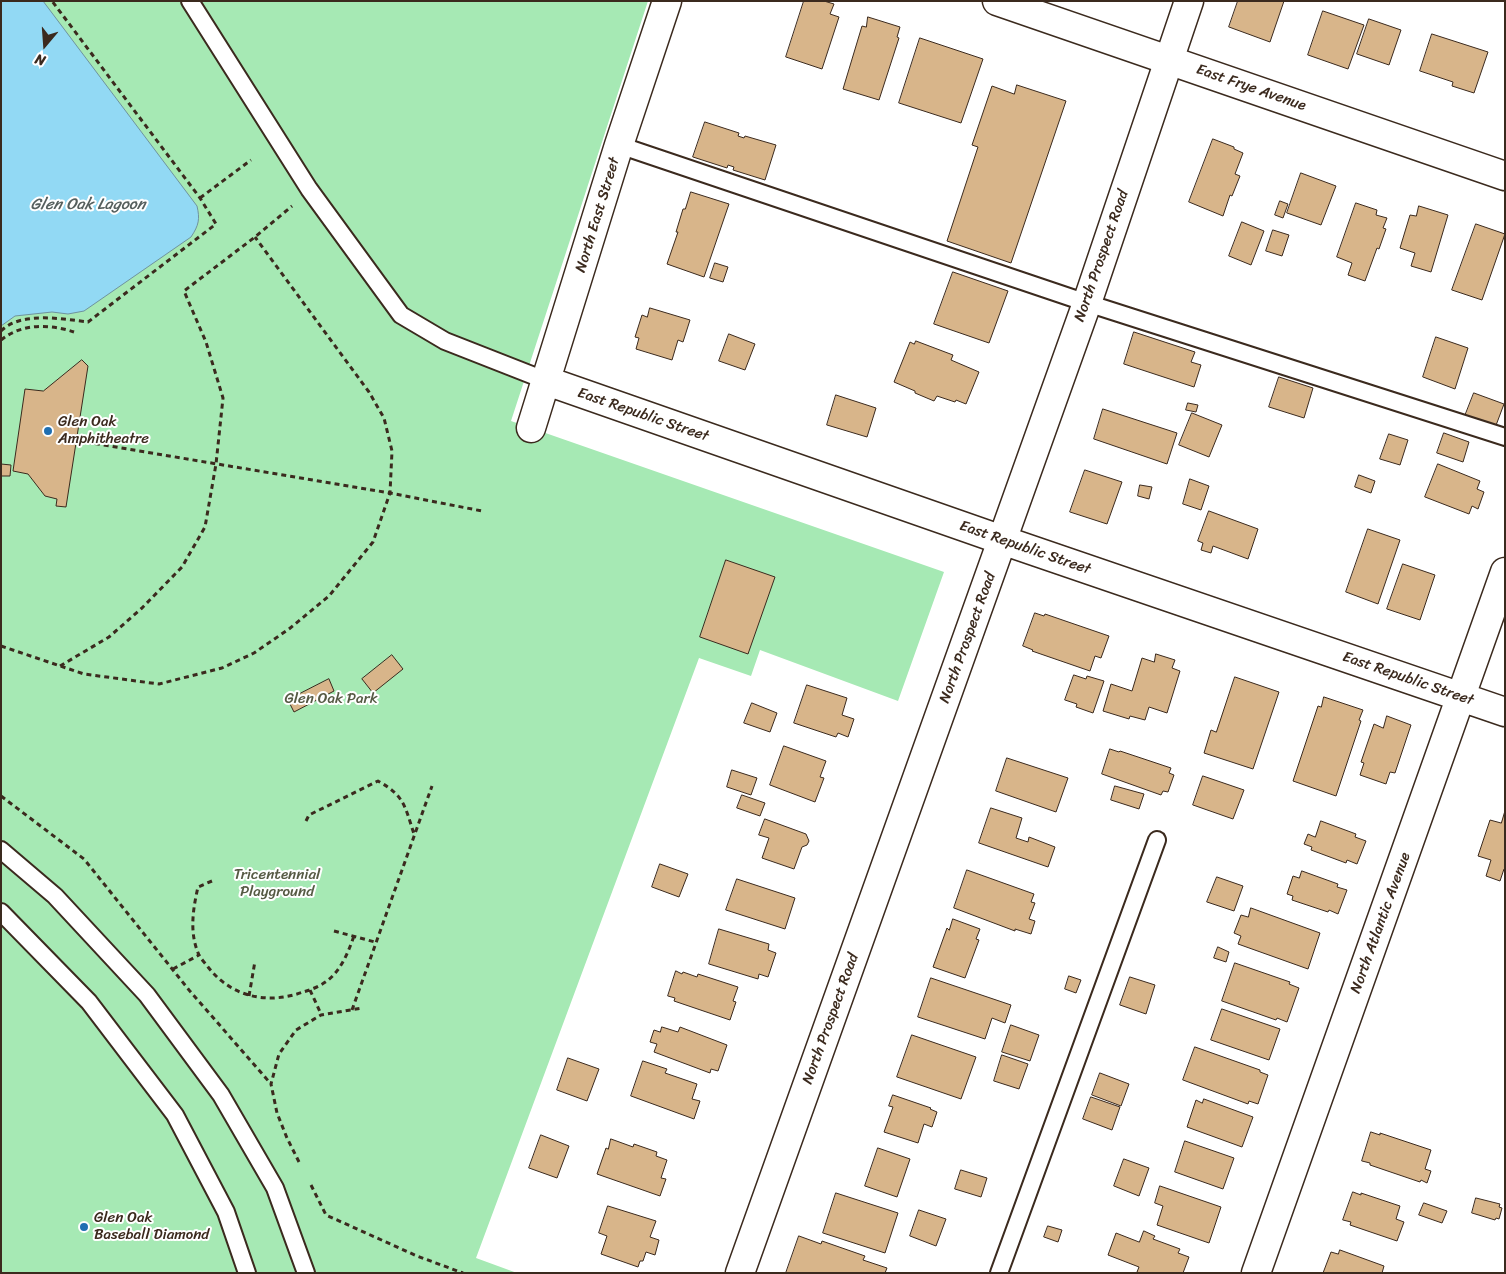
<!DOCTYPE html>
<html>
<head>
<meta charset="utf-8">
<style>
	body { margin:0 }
	#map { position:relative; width:1506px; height:1274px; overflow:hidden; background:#fff; font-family:Sriracha,sans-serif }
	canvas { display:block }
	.frame { position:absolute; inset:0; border:2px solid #3b2a1e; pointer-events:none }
	.north { position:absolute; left:20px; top:20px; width:50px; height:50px; -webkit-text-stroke:4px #fff; paint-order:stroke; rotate:198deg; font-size:14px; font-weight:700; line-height:20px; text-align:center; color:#3b2a1e }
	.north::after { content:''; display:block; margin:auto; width:18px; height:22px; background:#3b2a1e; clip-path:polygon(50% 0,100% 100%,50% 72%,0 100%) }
</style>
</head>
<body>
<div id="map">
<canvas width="1506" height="1274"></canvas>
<div class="frame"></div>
<div class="north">N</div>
</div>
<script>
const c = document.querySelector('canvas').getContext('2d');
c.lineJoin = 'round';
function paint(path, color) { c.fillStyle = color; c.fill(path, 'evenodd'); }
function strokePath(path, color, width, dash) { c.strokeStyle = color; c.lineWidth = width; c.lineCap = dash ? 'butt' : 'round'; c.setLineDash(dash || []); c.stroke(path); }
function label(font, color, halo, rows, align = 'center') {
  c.font = font + ' Sriracha,sans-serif'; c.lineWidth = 4; c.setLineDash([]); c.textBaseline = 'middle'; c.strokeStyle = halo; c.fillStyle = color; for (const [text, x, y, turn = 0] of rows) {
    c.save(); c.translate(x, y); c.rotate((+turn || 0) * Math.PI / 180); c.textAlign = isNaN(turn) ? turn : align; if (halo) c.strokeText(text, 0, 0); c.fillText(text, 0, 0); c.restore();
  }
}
paint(new Path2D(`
	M1,1H648L511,421L944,572L898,701L760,650L751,676L699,658L476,1258L517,1273H1Z`), '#a6e9b4');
const water = new Path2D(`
	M1,1H43L197,206C200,219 199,225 191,237L84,311L68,314L52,312L15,316L1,326Z`);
paint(water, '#92d9f4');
strokePath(water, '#6f939e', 1);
const building = new Path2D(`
	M804,1H824L834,4L830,14L839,17L822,69L786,57Z
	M1238,1H1284L1270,42L1229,27Z
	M1323,11L1364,25L1348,69L1308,55Z
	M868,17L900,27L897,37L899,38L879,100L843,89L862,26L866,27Z
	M1369,19L1401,30L1389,65L1357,54Z
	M1432,34L1488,52L1474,93L1452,86L1453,82L1420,71Z
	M920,38L983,59L961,123L899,103Z
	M1017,85L1066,101L1011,263L947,241L978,147L972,145L992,86L1014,94Z
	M705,122L739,133L738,136L744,138L745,136L776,145L765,180L733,170L734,167L728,165L727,168L693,157Z
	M1213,139L1234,147V149L1243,153L1235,174L1240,176L1232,196L1230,195L1223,216L1189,202Z
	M1301,173L1336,186L1321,225L1287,213Z
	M691,192L729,204L704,277L667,264L678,232H676L683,209H685Z
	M1280,201L1288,204L1283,218L1275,215Z
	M1356,203L1377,210L1376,215L1387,218L1383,228L1386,229L1379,249L1377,248L1365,281L1348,275L1352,263L1337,257Z
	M1419,206L1448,215L1431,272L1411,266L1415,253L1400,248L1410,215L1416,216Z
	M1242,222L1264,231L1251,265L1229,256Z
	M1476,224L1505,234L1482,300L1452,290Z
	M1273,230L1289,235L1282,256L1266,251Z
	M715,263L728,267L723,282L710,278Z
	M953,272L1008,291L989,343L934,324Z
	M650,308L690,320L683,342L678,340L672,360L636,349L639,338L635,337L642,315L647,317Z
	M1134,332L1195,352L1191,362L1201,365L1194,387L1124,364Z
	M729,334L755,344L745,370L719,361Z
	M1436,337L1468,348L1455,389L1423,377Z
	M916,341L953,355L951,360L979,372L966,404L956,400L955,402L937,396L934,401L915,393V391L894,382L910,342L914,344Z
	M82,360L88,366L66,507L56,506L57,499L45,496L28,474L13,471L25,389L43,391Z
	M1279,377L1313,388L1304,418L1269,407Z
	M1474,393L1504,404L1495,428L1465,416Z
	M836,395L876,408L867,437L827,425Z
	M1188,403L1198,405L1196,412L1186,410Z
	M1103,409L1177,433L1167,464L1094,439Z
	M1192,413L1222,425L1209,457L1179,445Z
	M1444,433L1469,442L1463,462L1437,453Z
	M1389,434L1408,440L1400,465L1380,459Z
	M1,464L11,465L10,476H1Z
	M1438,464L1480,481L1477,489L1484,492L1478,509L1472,506L1469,514L1425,497Z
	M1085,470L1122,482L1107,524L1070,512Z
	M1359,475L1375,481L1371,493L1355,487Z
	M1190,479L1209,486L1201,510L1183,504Z
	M1140,485L1152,487L1149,499L1138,496Z
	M1209,511L1258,529L1248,559L1213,546L1211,553L1201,550L1203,543L1198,541Z
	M1368,529L1400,540L1378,604L1346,592Z
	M726,560L775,577L748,654L700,637Z
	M1403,564L1435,575L1420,620L1387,609Z
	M1035,613L1044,616L1045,614L1109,636L1101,658L1095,656L1090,671L1032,651L1033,650L1023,646Z
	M1156,654L1175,660L1172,668L1180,671L1167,713L1149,707L1145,720L1130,716L1129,719L1103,711L1111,684L1132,691L1142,658L1154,662Z
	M392,655L403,669L373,693L362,679Z
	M1074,675L1086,679L1087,676L1104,681L1093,713L1076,707L1077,704L1065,700Z
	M1235,677L1279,692L1253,769L1204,753L1211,730L1216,732Z
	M329,679L334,691L294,712L288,700Z
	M807,685L847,698L842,715L854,719L848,737L838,733L836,737L794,723Z
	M1324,697L1363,710L1359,720L1361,721L1336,796L1293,781L1318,706L1321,707Z
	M752,703L777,713L770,732L744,723Z
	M1387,716L1411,725L1395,773L1390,772L1386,784L1360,775L1364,763L1361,762L1374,724L1383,728Z
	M784,746L826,761L820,777L824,778L815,802L770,785Z
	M1110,749L1119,752L1120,751L1171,768L1169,773L1174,775L1168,792L1163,791L1161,795L1102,774Z
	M1007,758L1068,778L1056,812L996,791Z
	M732,770L757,778L751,795L727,787Z
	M1203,776L1244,790L1233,819L1193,805Z
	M1115,786L1144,794L1139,809L1111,800Z
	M742,795L765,803L760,816L737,808Z
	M991,808L1022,818L1016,838L1028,842L1029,837L1055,847L1048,867L979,843Z
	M1505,811V869H1504L1500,881L1486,876L1491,860L1478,856L1490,820L1501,823Z
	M765,819L806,834L809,841L807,845L802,847L794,869L762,858L769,838L759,835Z
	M1321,821L1356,834L1355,837L1366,841L1357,864L1347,860L1346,863L1311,850L1312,847L1304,844L1308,834L1315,837Z
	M660,864L688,874L679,897L652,887Z
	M967,870L1034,894L1031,902L1035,903L1029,919L1035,921L1031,934L1015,929V931L954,908Z
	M1302,871L1338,884L1337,887L1347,890L1338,914L1329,910L1328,912L1292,900L1293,896L1287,894L1293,876L1299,878Z
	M1217,877L1243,886L1234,911L1207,902Z
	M737,879L795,898L785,929L726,910Z
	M1251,908L1320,933L1308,969L1238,944L1241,936L1234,933L1241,915L1248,917Z
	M953,919L980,929L976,939L979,940L965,978L933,967L947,928L949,930Z
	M719,929L769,944L768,950L776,953L768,977L759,974L758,979L709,964Z
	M1218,947L1229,952L1226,962L1214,958Z
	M1235,963L1290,982L1289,984L1299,988L1287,1022L1277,1018L1276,1020L1222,1001Z
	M676,971L682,974L683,972L697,977L698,974L738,987L733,1001L736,1002L730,1020L674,1001L675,998L668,996Z
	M1069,976L1081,980L1076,993L1065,989Z
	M1130,977L1155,985L1146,1014L1120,1005Z
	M931,978L1011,1005L1005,1023L992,1018L985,1039L918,1017Z
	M1222,1009L1280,1029L1269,1060L1211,1040Z
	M1011,1025L1039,1035L1030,1061L1002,1052Z
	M662,1027L678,1032L680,1027L727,1045L718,1071L711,1069L710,1073L654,1052L657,1044L650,1042L654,1030L660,1032Z
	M912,1035L976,1057L961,1099L897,1077Z
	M1195,1047L1260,1070V1072L1268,1075L1258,1104L1249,1101L1248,1104L1183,1080Z
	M1002,1055L1028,1064L1019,1089L994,1081Z
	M568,1058L599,1069L587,1101L557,1090Z
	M643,1061L667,1069L665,1073L697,1084L692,1099L700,1101L694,1119L631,1096Z
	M1100,1073L1129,1084L1121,1106L1092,1095Z
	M893,1095L931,1108L930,1109L937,1112L932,1127L924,1124L918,1143L884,1132L893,1107L889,1106Z
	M1091,1097L1120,1107L1112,1130L1083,1119Z
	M1204,1099L1253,1117L1242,1147L1187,1127L1196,1100L1202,1103Z
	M1371,1132L1380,1135V1133L1431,1150L1425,1169L1431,1171L1427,1183L1421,1180L1420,1182L1370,1165V1163L1362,1161Z
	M541,1135L569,1146L557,1178L529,1168Z
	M611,1139L633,1147L634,1144L657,1152L656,1156L667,1160L661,1178L666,1179L660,1196L597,1174L606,1148L608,1149Z
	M1185,1141L1234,1158L1223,1189L1175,1172Z
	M878,1148L910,1159L897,1197L865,1186Z
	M1124,1159L1149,1168L1139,1196L1114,1186Z
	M961,1170L987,1178L981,1197L955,1189Z
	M1160,1186L1221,1207L1209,1243L1157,1225L1163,1206L1155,1203Z
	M1353,1192L1361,1195V1193L1400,1206L1396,1219L1404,1222L1397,1241L1350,1225L1351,1222L1343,1220Z
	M836,1193L898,1213L885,1253L823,1233Z
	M1476,1198L1500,1204L1499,1207L1502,1208L1499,1219L1496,1218L1495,1220L1472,1213Z
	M1424,1203L1447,1211L1442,1223L1419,1215Z
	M608,1206L656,1221L650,1237L659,1240L655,1255L646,1252L643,1261H640L638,1267L601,1254L607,1236L599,1233Z
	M919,1210L946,1219L936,1246L910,1236Z
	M1048,1226L1062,1230L1058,1242L1044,1237Z
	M1144,1231L1155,1236L1153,1239L1180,1249L1178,1253L1189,1257L1183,1273H1139L1137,1272L1139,1267L1108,1255L1116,1233L1139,1242Z
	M799,1236L821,1244L822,1241L865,1256L863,1260L887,1268L885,1273H786Z
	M1340,1250L1384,1266L1382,1273H1323L1331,1252L1338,1254Z`);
paint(building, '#d8b58a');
strokePath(building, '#3b2a1e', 1);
const service = new Path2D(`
	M190,1L309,189L401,315L445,341L547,381
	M619,145L1087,303L1505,437
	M1,850L55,896L147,995L221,1095L275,1188L306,1273
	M1,912L89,1002L175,1115L226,1212L247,1273
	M999,1273L1157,840`);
const minor = new Path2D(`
	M547,381L1002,540L1505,712
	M531,428L619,145L667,1
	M1256,1273L1505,572`);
const tertiary = new Path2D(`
	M997,1L1505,176`);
const secondary = new Path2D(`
	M740,1273L1087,303L1189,1`);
strokePath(service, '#3b2a1e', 20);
strokePath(minor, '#3b2a1e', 31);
strokePath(tertiary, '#3b2a1e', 31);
strokePath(secondary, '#3b2a1e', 31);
strokePath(new Path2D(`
	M200,198L251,160
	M1,331C21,311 63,319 88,322L216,224L200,198L52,1
	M1,340C22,323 50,324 74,332
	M86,442L390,493L482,511
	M1,646L84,674L159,684L222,668L254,653L289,629L329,596L373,542L390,493L392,451L384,418L369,392L255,237
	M60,666L109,637L142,608L182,567L205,527L216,464L223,398L206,342L184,291L255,237L292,206
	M1,796L84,859L189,990L271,1084
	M306,821L309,815L378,781C405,796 405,807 414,834
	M212,881L198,887C193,909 189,933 199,955C201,959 205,963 208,967C231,997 268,1005 303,992C311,990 320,986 327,981C341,970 348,953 354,936
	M334,931L375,942
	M173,969L199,955
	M310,990L321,1014
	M249,996L255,961
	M352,1010L432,786
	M299,1162L287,1138L277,1113L271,1084L279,1054L296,1030L321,1015L362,1008
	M311,1185L326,1215L417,1256L463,1273`), '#3b2a1e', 3, [5, 4]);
strokePath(service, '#fff', 16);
strokePath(minor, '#fff', 28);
strokePath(tertiary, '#fff', 28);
strokePath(secondary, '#fff', 28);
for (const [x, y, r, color] of [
	[48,431,5,"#1f6fb2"],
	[84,1227,5,"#1f6fb2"]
]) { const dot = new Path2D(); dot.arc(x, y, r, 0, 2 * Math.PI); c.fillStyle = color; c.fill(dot); strokePath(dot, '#fff', 2); }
label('15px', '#3b2a1e', '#fff', [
	["East Frye Avenue",1251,88,19],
	["North East Street",598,215,-73],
	["North Prospect Road",1102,256,-71],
	["East Republic Street",643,415,19],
	["East Republic Street",1025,548,19],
	["North Prospect Road",968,638,-70],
	["East Republic Street",1408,679,19],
	["North Atlantic Avenue",1381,923,-70],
	["North Prospect Road",831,1019,-70]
]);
label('15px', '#3b2a1e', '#fff', [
	["Glen Oak",58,422],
	["Amphitheatre",58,439],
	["Glen Oak",94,1218],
	["Baseball Diamond",94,1235]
], 'left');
label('15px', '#565a44', '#fff', [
	["Glen Oak Park",331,699],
	["Tricentennial",277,875],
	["Playground",277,892]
]);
label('italic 16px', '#555f5e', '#fff', [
	["Glen Oak Lagoon",88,205]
]);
</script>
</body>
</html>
